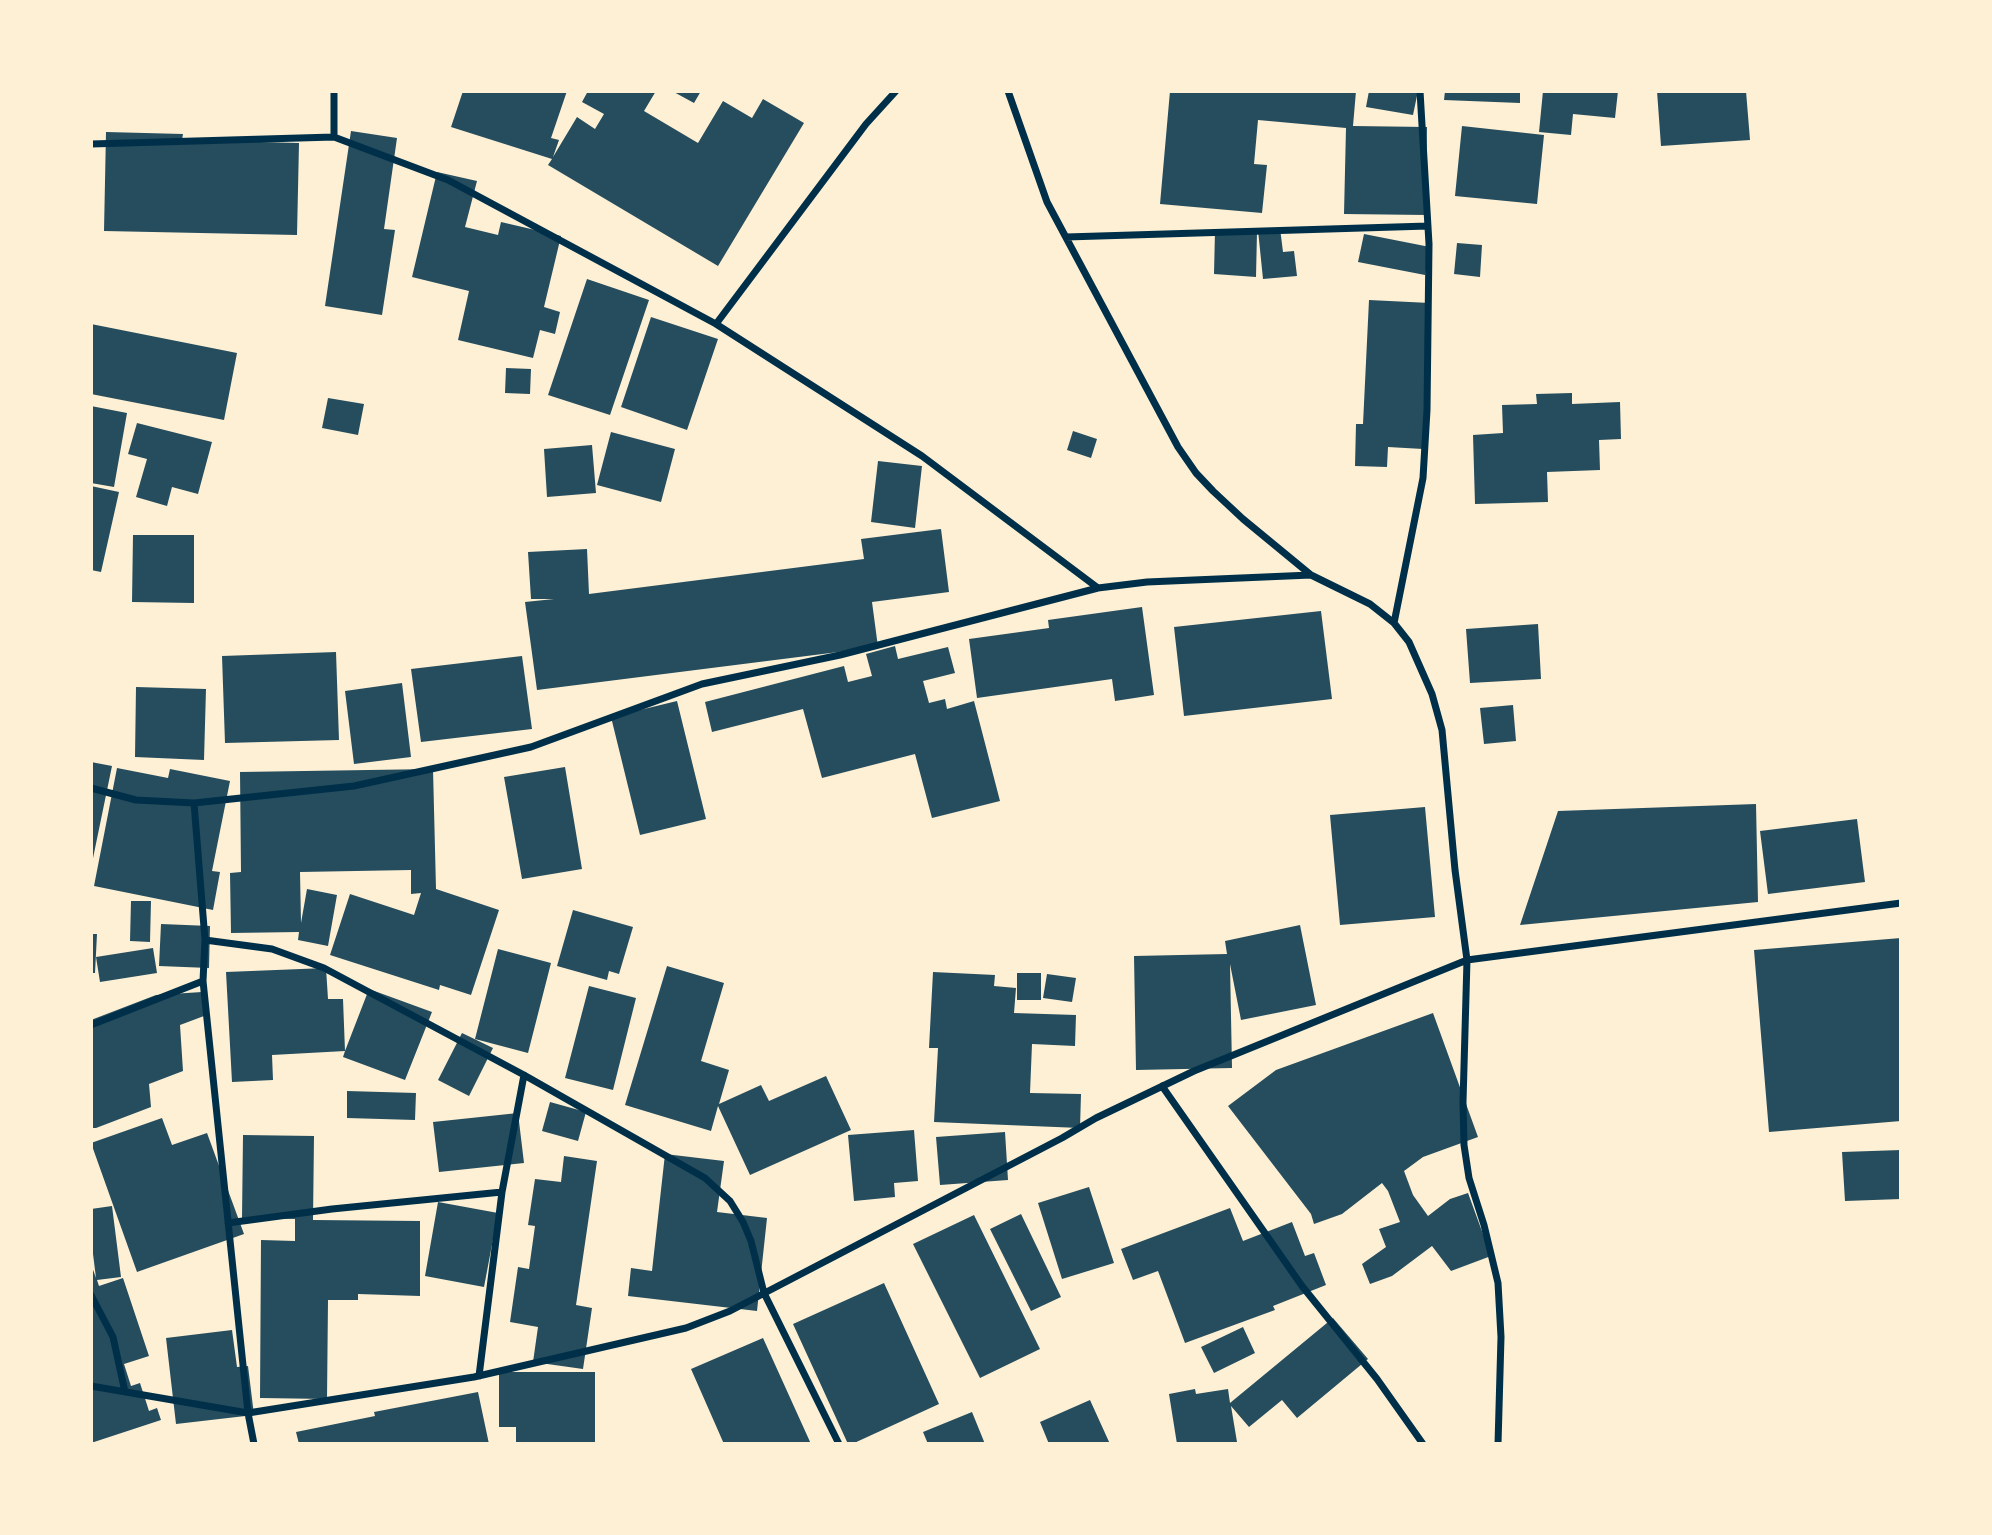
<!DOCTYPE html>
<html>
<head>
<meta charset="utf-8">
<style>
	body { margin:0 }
	#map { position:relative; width:1992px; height:1535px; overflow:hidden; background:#fdf0d5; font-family:Rubik,sans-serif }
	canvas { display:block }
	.frame { position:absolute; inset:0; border:93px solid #fdf0d5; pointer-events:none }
</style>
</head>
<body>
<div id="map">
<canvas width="1992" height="1535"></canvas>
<div class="frame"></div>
</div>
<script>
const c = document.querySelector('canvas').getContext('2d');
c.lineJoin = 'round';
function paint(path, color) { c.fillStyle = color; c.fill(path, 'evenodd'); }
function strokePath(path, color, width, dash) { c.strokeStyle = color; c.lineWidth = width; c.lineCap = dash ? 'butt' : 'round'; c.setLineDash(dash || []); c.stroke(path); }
paint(new Path2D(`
	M463,91H567L551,138L559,140L553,157L577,117L595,129L604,114L582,102L588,91H656L644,111L698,143L723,101L752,118L763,99L804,123L718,266L548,165L552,159L451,127Z
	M672,91H701L694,103Z
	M1170,91H1356L1353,126L1427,127L1426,215L1344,214L1346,128L1258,120L1254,164L1267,165L1262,213L1160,204Z
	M1369,91H1418L1413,115L1366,107Z
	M1445,91H1520V103L1444,100Z
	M1543,91H1618L1615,118L1573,114L1571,135L1539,132Z
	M1657,91H1746L1750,140L1661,146Z
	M1462,126L1544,135L1537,204L1455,196Z
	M351,131L397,138L384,229L395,230L382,315L325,306Z
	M106,132L183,134L182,140L299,143L297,235L104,231Z
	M437,172L477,181L465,227L498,235L501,222L561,236L544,307L560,312L555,334L540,330L533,358L458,340L469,291L412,277Z
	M1280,228L1283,252L1294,251L1297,276L1263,279L1258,230Z
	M1215,231L1257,232L1256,277L1214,274Z
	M1364,234L1430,247L1425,275L1358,262Z
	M1457,243L1482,245L1480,277L1454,274Z
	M587,279L649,300L610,415L548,395Z
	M1369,300L1430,303L1423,449L1388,447L1387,467L1355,466L1356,424H1363Z
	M651,317L718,339L687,430L621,407Z
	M91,324L237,353L224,420L91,394Z
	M506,368L531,369L530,394L505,393Z
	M1572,393V404L1620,402L1621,439L1599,440L1600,470L1547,472L1548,502L1475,504L1473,435L1503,433L1502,405L1537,404L1536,394Z
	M328,398L364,404L358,435L322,428Z
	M91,406L127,413L114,487L91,483Z
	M137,423L212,442L198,494L172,487L167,506L136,497L147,459L128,454Z
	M1073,431L1097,439L1091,458L1067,450Z
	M611,432L675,449L661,502L597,485Z
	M592,445L596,493L547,497L544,449Z
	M878,461L922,466L915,528L871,522Z
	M91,486L119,492L101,572L91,570Z
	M941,529L949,592L872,602L878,647L537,690L525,602L554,599H531L528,552L587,549L589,594L864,559L861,539Z
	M133,535H194V603L132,602Z
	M1142,607L1154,695L1115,701L1112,679L977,698L969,639L1049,628L1048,620Z
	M1321,611L1332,699L1184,716L1174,627Z
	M1538,624L1541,679L1470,683L1466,629Z
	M895,646L898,659L948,647L955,673L923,681L929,703L945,699L947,709L974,701L1000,801L932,818L915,754L822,778L803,709L712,732L705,702L844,666L848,682L872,676L866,654Z
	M336,652L339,740L225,743L222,656Z
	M522,656L532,729L421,742L411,669Z
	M402,683L411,757L354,764L345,691Z
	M136,687L206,689L204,760L135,757Z
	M677,701L706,819L640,835L611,717Z
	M1513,705L1516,741L1484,744L1480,708Z
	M91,762L112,766L92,863L91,862Z
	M565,767L582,869L522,879L504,777Z
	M117,768L168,778L170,769L230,781L212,871L220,872L213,910L94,886Z
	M433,769L436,889L499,910L471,995L440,985L439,990L330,955L350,894L414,915L421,893L411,894V870L300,872L301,923L307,889L337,895L328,946L298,940L299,932L231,933L230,873L241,872L240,772Z
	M1756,804L1758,902L1520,925L1558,811Z
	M1425,807L1435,917L1340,925L1330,815Z
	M1857,819L1865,882L1768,894L1760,831Z
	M131,901H151L150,942L130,941Z
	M573,910L633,927L619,974L609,971L607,980L557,966Z
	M161,924L210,926L209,968L159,966Z
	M1300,925L1316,1005L1241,1020L1230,964L1232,1068L1136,1070L1134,956L1227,954L1225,941Z
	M91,934H97L95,973H91Z
	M1901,938V1121L1769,1132L1754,950Z
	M153,948L157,973L100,982L96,957Z
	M498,949L551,963L528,1053L475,1039Z
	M667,966L724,983L701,1061L729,1070L719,1104L761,1085L769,1101L826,1076L851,1130L750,1175L718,1106L711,1131L625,1105Z
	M326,968L328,999H343L345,1051L369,989L432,1012L405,1080L343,1057L345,1051L272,1055L273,1080L232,1082L226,972Z
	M933,972L995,975L994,986L1016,988L1014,1013L1076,1015L1075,1046L1032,1044L1030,1093L1081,1094L1080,1128L934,1122L938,1048H929Z
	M1017,973H1041V1000H1017Z
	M1047,974L1076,978L1072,1002L1043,998Z
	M589,986L636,998L613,1090L565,1078Z
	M202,992L204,1016L180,1025L183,1071L149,1084L151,1107L96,1128H91V1020L156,995Z
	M1433,1013L1478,1137L1423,1157L1404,1171L1413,1195L1428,1216L1450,1199L1468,1193L1491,1256L1451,1271L1432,1246L1392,1276L1370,1284L1362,1264L1386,1247L1379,1229L1400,1222L1388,1191L1382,1183L1342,1214L1314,1224L1311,1214L1228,1106L1276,1070Z
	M462,1033L493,1048L469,1096L438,1080Z
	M347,1091L416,1093L415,1120L347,1118Z
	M550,1102L586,1112L578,1141L542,1131Z
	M518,1113L524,1163L439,1172L433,1122Z
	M162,1118L172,1145L207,1133L244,1234L137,1272L91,1143Z
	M914,1130L918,1181L894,1183L895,1197L854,1201L848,1135Z
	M1005,1132L1008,1180L940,1185L936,1137Z
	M243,1135L314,1136L313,1220L420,1221V1296L358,1294V1300H328L327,1399L260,1398L261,1240L295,1241V1219L242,1218Z
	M1901,1150V1199L1845,1201L1842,1152Z
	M665,1154L724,1161L717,1212L767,1218L757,1311L628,1296L631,1268L652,1271Z
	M564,1156L597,1161L576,1305L592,1308L583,1369L533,1362L538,1327L510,1322L518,1267L529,1269L535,1226L528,1225L535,1179L561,1182Z
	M1089,1187L1114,1263L1062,1279L1038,1203Z
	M438,1202L498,1213L484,1287L425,1276Z
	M112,1206L121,1277L97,1280L99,1286L123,1278L149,1356L124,1364L131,1386L140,1383L149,1411L157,1408L161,1420L91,1443V1264L96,1278L91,1238V1209Z
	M1230,1208L1243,1241L1292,1222L1305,1256L1314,1253L1326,1285L1273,1306L1275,1310L1185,1343L1158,1271L1133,1280L1121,1249Z
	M1021,1214L1061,1297L1031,1311L990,1229Z
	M974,1215L1040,1349L980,1378L913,1244Z
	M884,1283L939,1404L852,1444H848L793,1324Z
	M1333,1318L1368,1359L1297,1418L1282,1400L1249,1427L1231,1406L1237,1442L1177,1444L1169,1394L1195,1389L1196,1394L1228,1389L1230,1403Z
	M1243,1327L1255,1353L1214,1373L1201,1347Z
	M232,1330L237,1367L248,1366L254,1415L176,1424L166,1338Z
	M763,1338L811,1444H724L691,1369Z
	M499,1372H595V1444H516V1427H499Z
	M478,1392L489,1444H299L296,1432L375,1416L374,1412Z
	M1090,1400L1110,1444H1049L1040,1422Z
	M972,1412L985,1444H928L923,1432Z`), '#264d5e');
strokePath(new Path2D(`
	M334,91V137
	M1008,91L1047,202L1178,447L1196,473L1213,491L1243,519L1311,575L1370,604L1394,623L1409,642L1432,694L1442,730L1455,870L1467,960L1463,1102L1464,1145L1469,1178L1484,1225L1498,1283L1501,1337L1498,1444
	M91,144L334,137L448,180L716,324L922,456L1098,588
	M1066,237L1428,226
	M716,324L866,124L896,91
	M1394,623L1423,478L1427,410L1429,244L1420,91
	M91,788L136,800L194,803L354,786L531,747L702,684L840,655L1098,588L1147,582L1311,575
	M194,803L205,940L203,981L248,1413L254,1444
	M205,940L272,949L324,968L524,1075L705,1178L730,1201L743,1222L751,1241L764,1293L839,1444
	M91,1025L203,981
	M1162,1086L1302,1286L1377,1379L1423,1444
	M228,1223L332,1209L502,1192
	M91,1295L113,1337L125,1392
	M479,1376L502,1192L524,1075
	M91,1386L248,1413L474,1377L686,1328L730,1311L1062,1138L1096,1118L1194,1071L1467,960L1901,903`), '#003049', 7);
</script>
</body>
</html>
